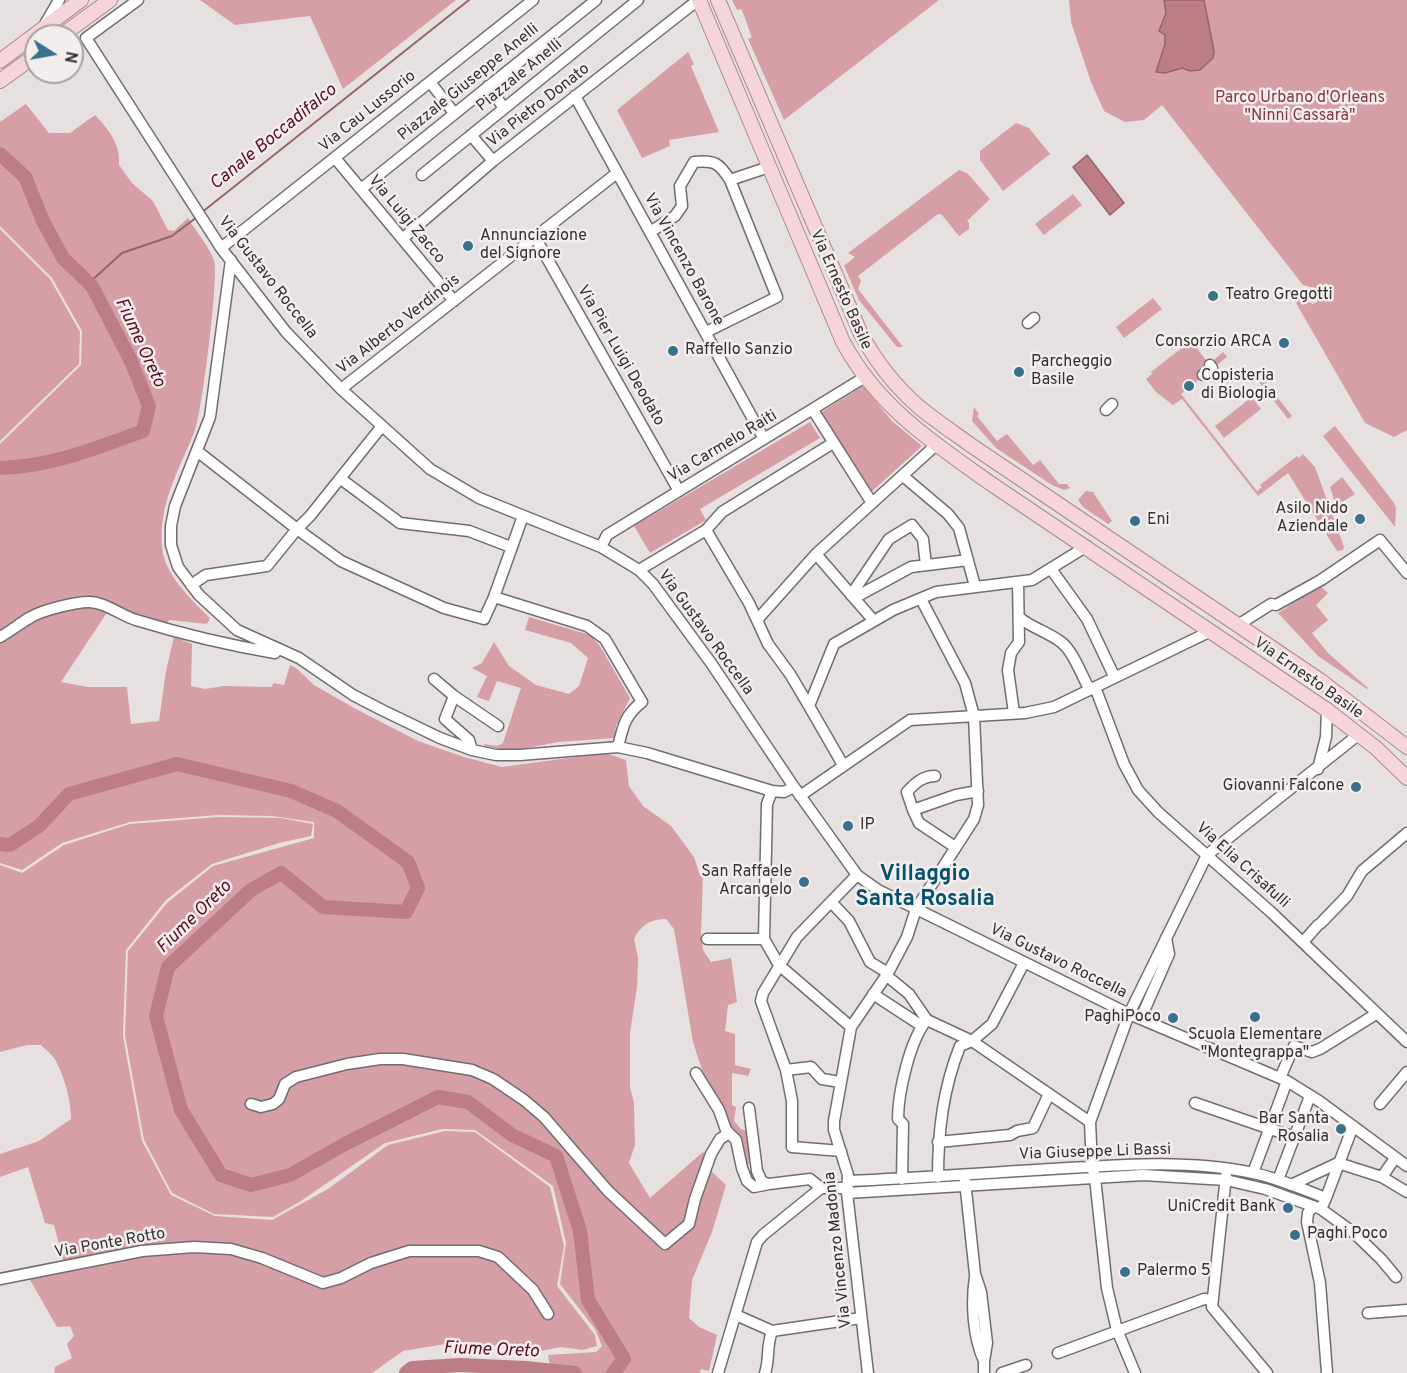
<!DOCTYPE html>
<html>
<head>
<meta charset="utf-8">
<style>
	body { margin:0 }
	#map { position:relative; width:1407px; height:1373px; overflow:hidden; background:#e7e0e1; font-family:Overpass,sans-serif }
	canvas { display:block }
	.north { position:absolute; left:24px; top:24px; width:60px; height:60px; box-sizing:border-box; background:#f4edee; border:2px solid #a6a1a2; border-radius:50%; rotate:101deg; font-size:16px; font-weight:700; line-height:24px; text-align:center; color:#323030 }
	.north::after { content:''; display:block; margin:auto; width:21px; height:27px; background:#38718b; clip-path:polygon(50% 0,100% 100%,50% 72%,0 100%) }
</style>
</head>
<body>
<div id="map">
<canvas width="1407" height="1373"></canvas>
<div class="north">N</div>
</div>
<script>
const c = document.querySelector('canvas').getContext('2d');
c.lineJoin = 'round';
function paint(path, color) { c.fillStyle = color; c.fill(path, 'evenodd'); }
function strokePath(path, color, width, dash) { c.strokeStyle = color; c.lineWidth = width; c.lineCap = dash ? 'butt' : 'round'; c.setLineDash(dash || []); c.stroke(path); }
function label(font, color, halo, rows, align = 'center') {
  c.font = font + ' Overpass,sans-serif'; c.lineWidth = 5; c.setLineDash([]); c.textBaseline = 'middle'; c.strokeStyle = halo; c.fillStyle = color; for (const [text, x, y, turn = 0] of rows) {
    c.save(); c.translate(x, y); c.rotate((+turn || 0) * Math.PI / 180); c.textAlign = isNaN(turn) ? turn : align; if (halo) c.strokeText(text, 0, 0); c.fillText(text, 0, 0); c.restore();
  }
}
paint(new Path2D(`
	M200,0H456L343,89L310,16L235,25Z
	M732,0H939L784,120L748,39L752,37C748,28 746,18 741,9L737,10Z
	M1069,0H1407V430L1394,437L1365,423L1296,303L1302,298L1313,304L1317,302L1318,289L1303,285L1162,105L1144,120L1125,122L1104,111L1091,82L1071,22Z
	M688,52L694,64L691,66L719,132L669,140L670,146L642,158L617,110Z
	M26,104L49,133H70L95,115C108,129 121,144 119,165L132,183L153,201L168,230L174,231L188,218C195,230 211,249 214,261C219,277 202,412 195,430C180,469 158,503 162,547C165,576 191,599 210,618L207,624L170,620L164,625L110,608L61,682L88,687H127L131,724L159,721L166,671L174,637L192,644L191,686L205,689L224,686L271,687L274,683L284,685L290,665L296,668L314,685L354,708L418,741L464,757L502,767L605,753L626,760L629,786L643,806L671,826L694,857L699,873L703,872L701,936L703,950L711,962L731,958L737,1002L728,1005L725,1031L735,1034V1065L751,1069L748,1076L732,1073V1105L736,1107L734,1121L741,1129L749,1132V1164L745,1167L738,1135L726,1122L716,1096L702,1070L693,1042L674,929L666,919C650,919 641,925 634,939L638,958L637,987L630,1033V1087L634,1103L635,1145L629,1163L650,1198L703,1152L707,1156L711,1171L726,1185L712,1232L692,1280L689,1318L699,1327L717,1335L709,1371L701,1369L700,1373H551L548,1355L596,1352L602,1346L595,1329L560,1284L566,1243L553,1186L475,1130L442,1129L385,1143L301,1201L273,1217L214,1214L172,1193L144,1140L125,1035L128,951L167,903L213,866L314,838V822L272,816L217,815L130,822L62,843L22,870L0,863V444L81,365L82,331L52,278L0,226V122Z
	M1016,123L1029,128L1050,154L1003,191L980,160V151Z
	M959,170L967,173L990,199L967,221L969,223V229L959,236L942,215L938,214L858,276L861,281L858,289L903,347H897L859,300L844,266L855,257L848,253Z
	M1073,194L1082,205L1044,235L1035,224Z
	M0,229L50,279L80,332L79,364L0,441Z
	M1153,298L1162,309L1124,338L1116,327Z
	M1192,342L1209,364L1223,352L1227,357L1181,394L1257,491L1262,487L1260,485L1297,456L1299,458L1303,454L1315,467L1344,547L1343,550L1337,551L1288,473L1258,496L1182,399L1173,405L1156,392L1146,379L1152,374L1151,372L1188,343L1190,344Z
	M1257,371L1292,416L1288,419L1253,374Z
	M863,386L892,421L922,446L870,493L820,413Z
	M1252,397L1261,409L1224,438L1215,426Z
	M974,407L979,414L977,416L997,441L1007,434L1033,465L1040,460L1059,484H1067L1070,488L1064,490L1052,485L996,448L972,421Z
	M810,422L820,438L700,509L706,520L650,553L634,526Z
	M1335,426L1394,503L1396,508L1395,527L1323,436Z
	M1342,477L1355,494L1336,506L1330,487Z
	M1086,491L1093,492L1112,521L1108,524L1083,507L1078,500Z
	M1320,586L1328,593L1316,605L1328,620L1312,633L1328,653L1368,688L1367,689L1318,656L1278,613Z
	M529,617L590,635L600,646L630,698L616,726L614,738L558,742L511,751L485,746L484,744L497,746L503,743L521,688L497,681L489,701L477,697L487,676L472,668L482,663L494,642L509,666L536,685L569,694L579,686L588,658L571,643L525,630Z
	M218,817L281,818L313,824L311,836L279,843L212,864L166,900L126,950L123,1036L142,1141L171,1195L215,1216L272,1220L328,1189L388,1145L445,1131L475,1132L550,1187L564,1246L557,1286L595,1335L597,1346L582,1350L561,1347L541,1351L522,1347L451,1343L403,1351L372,1373H54L55,1367L72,1358L67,1344L74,1336L70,1326L57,1327L29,1278L64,1264L54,1225L45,1223L28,1167L0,1177V1154L39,1141L71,1119C71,1101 65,1079 57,1063C54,1056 46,1050 41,1045H27L0,1052V865L22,873L64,845L130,824Z`), '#d69ea6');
const water = new Path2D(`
	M1164,0H1204L1214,51L1213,58L1200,70L1190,71L1182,68L1165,73L1156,72L1165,44V35L1159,31L1166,13Z
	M1087,155L1124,203L1110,215L1073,167Z`);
paint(water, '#bc7d87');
strokePath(water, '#93666d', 1.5);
strokePath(new Path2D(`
	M201,213L469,0
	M89,283L122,253L172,236L197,217`), '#93666d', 2);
strokePath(new Path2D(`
	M0,154L25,177L43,221L63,258L92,286L131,361L149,406L143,431C97,448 50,467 0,468
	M0,844L10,845L39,826L69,794L177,764L291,791L337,811L408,862L418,888L406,912L323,907L281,873L251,890L168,967L156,1016L181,1110L221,1175L251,1185L290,1175L345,1144L438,1097L468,1102L512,1135L556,1156L580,1231L588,1300L624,1359L613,1373
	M406,1373L412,1368L460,1365L525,1368L575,1373`), '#bc7d87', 14);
const minor = new Path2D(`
	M138,0L86,38L221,248L286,332L341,389L430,469L479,498L601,547L639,570L653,584L711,663L794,787L857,875L878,890L1129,1014L1287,1081L1319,1101L1407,1166
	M44,26L59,0
	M430,82L454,113
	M488,86L504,108
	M575,96L764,439
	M471,135L493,161
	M335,158L454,301
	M422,175L638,0
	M361,189L596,0
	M650,232L675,216L682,206L680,186L694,162C715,160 719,163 730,180L769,167
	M535,237L679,491
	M402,239L493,161L698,0
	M221,248L533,0
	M231,260L210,417L175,506L171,526V545L178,567L199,595L237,630L299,658L353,695L382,710L440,738L472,750L496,755H520L618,747L647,753L772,791
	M1028,323L1034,318
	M706,332L777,297L730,180
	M1203,375L1212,368L1210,365
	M341,389L617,173
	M813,410L872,503
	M1106,410L1112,404
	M197,451L297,529L341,561L444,608L484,619L494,597L587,626L605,639L642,702C625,715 623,726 618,747
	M903,476L948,514L959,528L975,586
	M341,479L400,523L469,531L511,547
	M706,530L749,603L768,644L790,674L809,706
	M601,547L607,535L865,377
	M816,554L854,598L911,567L968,560
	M1051,569L1087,619L1114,676
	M639,570L706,530L722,512L833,443
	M191,585L206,575L267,566L297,529L310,516L382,426
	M851,595L889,539L912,525L923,539L926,565
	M494,597L523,516
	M854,598L874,621
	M1020,618C1032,628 1048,632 1061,642C1074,652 1081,675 1090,690
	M757,620L816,554L936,445
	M1238,625L1271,604L1276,605L1321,580L1380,540L1407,573
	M0,637C11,631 20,623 31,617C43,610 75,602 89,602C105,602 120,615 136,620C182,634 227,645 275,653L277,650
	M434,679L454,696L498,726
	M1095,687L1124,764L1138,790L1158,812L1272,913L1407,1042
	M454,696L445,719L469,740L472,750
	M1014,713L1008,670L1011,653L1019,642L1018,582
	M843,765L809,706L834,644L874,621L893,610L936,592L1032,580L1087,546
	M1318,769L1326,737L1327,710
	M794,787L784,792L772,791L767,804L764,939L779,965L851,1027
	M800,796L910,720L1025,713L1054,707L1211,631
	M913,810L907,792C915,783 923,776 935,776
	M955,847L919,823L913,810L956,795L978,791
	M831,902L849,921L870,962L888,973
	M1321,923L1347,896L1362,871L1407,833
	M707,939H764
	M1303,942L1318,925
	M887,976L909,994L927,1020L972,1041L1090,1122
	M873,994L922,1026
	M1141,1018L1169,954L1166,938
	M786,1070L811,1067L822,1079L840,1082
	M696,1073L719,1110L726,1130L736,1140L742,1168L747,1181L754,1187L769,1184
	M1280,1078L1294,1046L1312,1052L1320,1049L1376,1014
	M1195,1103L1294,1137
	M251,1104L261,1107L273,1104L279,1099L285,1084L296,1077L347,1064L380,1059H403L472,1070L493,1079L524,1100L544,1117L608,1191L665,1244L689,1224L695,1199L711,1154L720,1139L729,1133
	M1380,1104L1407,1072
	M749,1108L757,1171L762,1182L769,1184L810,1179L821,1188
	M938,1142L1010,1135L1017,1131L1033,1128L1049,1094
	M841,1151L792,1147V1101L786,1070L761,1001L763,993L797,937L857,875
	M1338,1163L1382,1177L1407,1192
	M1253,1173L1287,1081
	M1226,1176L1212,1307L1267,1373
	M938,1177C938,1131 943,1089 960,1046L972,1041L992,1024L1024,963
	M1382,1177L1395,1158
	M902,1179L903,1124L898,1119C898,1093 910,1039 927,1020
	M1278,1180L1310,1096
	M848,1181C916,1178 984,1173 1053,1169C1118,1165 1188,1159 1253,1173C1278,1178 1302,1189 1326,1198L1321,1209
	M965,1181L975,1274L981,1292L987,1343L984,1361V1373
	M1291,1185L1338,1163
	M847,1193L1143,1175L1226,1180L1265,1189L1321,1209L1354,1233L1381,1259L1396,1277
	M1326,1198L1353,1126
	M1313,1206L1308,1213L1307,1222L1320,1283L1327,1373
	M975,1277C971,1303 973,1337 984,1361
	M0,1279L142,1251L194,1247L231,1249L262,1258L323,1283L341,1278L371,1263L409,1251H479L498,1257L533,1290L548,1314
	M1368,1313L1407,1310
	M736,1315L772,1331L861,1318
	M1058,1353L1204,1299L1213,1300
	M718,1373L757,1242L763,1235L821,1188H848
	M765,1373C770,1358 766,1347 772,1331
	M868,1373L847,1193L848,1175L834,1130V1121L851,1027L888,973L907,937L916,909L974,819L978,805L974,716L965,683L921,599
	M1002,1373L1026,1365
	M1135,1373L1117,1330L1107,1288L1095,1178L1092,1166L1090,1122L1129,1014L1207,855L1358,735`);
const major = new Path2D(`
	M699,0L843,342C878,407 932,442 990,483L1327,710L1376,748L1407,778
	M718,0L861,334C875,360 896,387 919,407C936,421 954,433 972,446L1321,681L1407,747
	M61,36L110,0
	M0,61L81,0
	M0,81L36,55`);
strokePath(minor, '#726d6d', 13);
strokePath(major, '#ad898e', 16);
strokePath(minor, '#fff', 10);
strokePath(major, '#f5d5d9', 14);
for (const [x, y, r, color] of [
	[468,246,6,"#38718b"],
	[1213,296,6,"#38718b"],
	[1284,343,6,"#38718b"],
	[673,351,6,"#38718b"],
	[1019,372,6,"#38718b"],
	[1189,386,6,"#38718b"],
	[1360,519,6,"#38718b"],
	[1135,521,6,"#38718b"],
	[1356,787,6,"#38718b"],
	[848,826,6,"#38718b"],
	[804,882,6,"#38718b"],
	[1255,1017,6,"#38718b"],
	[1173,1018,6,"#38718b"],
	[1341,1129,6,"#38718b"],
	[1288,1208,6,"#38718b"],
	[1295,1235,6,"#38718b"],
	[1125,1272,6,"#38718b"]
]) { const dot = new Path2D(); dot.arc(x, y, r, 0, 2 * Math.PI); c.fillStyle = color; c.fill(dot); strokePath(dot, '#f4edee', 2); }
label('16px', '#323030', '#f4edee', [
	["Piazzale Anelli",520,76,-39],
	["Piazzale Giuseppe Anelli",469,83,-39],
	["Via Pietro Donato",539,106,-38],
	["Via Cau Lussorio",368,112,-39],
	["Via Luigi Zacco",406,220,50],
	["Via Vincenzo Barone",683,260,61],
	["Via Gustavo Roccella",267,278,52],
	["Via Ernesto Basile",840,290,66],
	["Via Alberto Verdinois",399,325,-38],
	["Via Pier Luigi Deodato",620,356,60],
	["Via Carmelo Raiti",723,447,-31],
	["Via Gustavo Roccella",705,633,54],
	["Via Ernesto Basile",1308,679,35],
	["Via Elia Crisafulli",1242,866,42],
	["Via Gustavo Roccella",1058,962,26],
	["Via Giuseppe Li Bassi",1095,1153,-2],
	["Via Ponte Rotto",110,1244,-10],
	["Via Vincenzo Madonia",839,1250,-96]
]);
label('16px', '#853647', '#f4edee', [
	["Parco Urbano d'Orleans",1300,99],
	["\"Ninni Cassarà\"",1300,117]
]);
label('16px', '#323030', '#f4edee', [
	["Annunciazione",480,237],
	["del Signore",480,255],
	["Teatro Gregotti",1225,296],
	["Consorzio ARCA",1272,343,"right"],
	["Raffello Sanzio",685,351],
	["Parcheggio",1031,363],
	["Basile",1031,381],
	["Copisteria",1201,377],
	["di Biologia",1201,395],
	["Asilo Nido",1348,510,"right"],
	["Aziendale",1348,528,"right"],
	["Eni",1147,521],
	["Giovanni Falcone",1344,787,"right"],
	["IP",860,826],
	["San Raffaele",792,873,"right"],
	["Arcangelo",792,891,"right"],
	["PaghiPoco",1161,1018,"right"],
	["Scuola Elementare",1255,1036,"center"],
	["\"Montegrappa\"",1255,1054,"center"],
	["Bar Santa",1329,1120,"right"],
	["Rosalia",1329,1138,"right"],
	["UniCredit Bank",1276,1208,"right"],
	["Paghi Poco",1307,1235],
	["Palermo 5",1137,1272]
], 'left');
label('italic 18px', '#5b0d25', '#f4edee', [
	["Canale Boccadifalco",274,138,-39],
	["Fiume Oreto",139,343,65],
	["Fiume Oreto",195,918,-44],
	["Fiume Oreto",491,1351,2]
]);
label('bold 22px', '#05526e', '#f4edee', [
	["Villaggio",925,876],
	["Santa Rosalia",925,901]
]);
</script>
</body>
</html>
